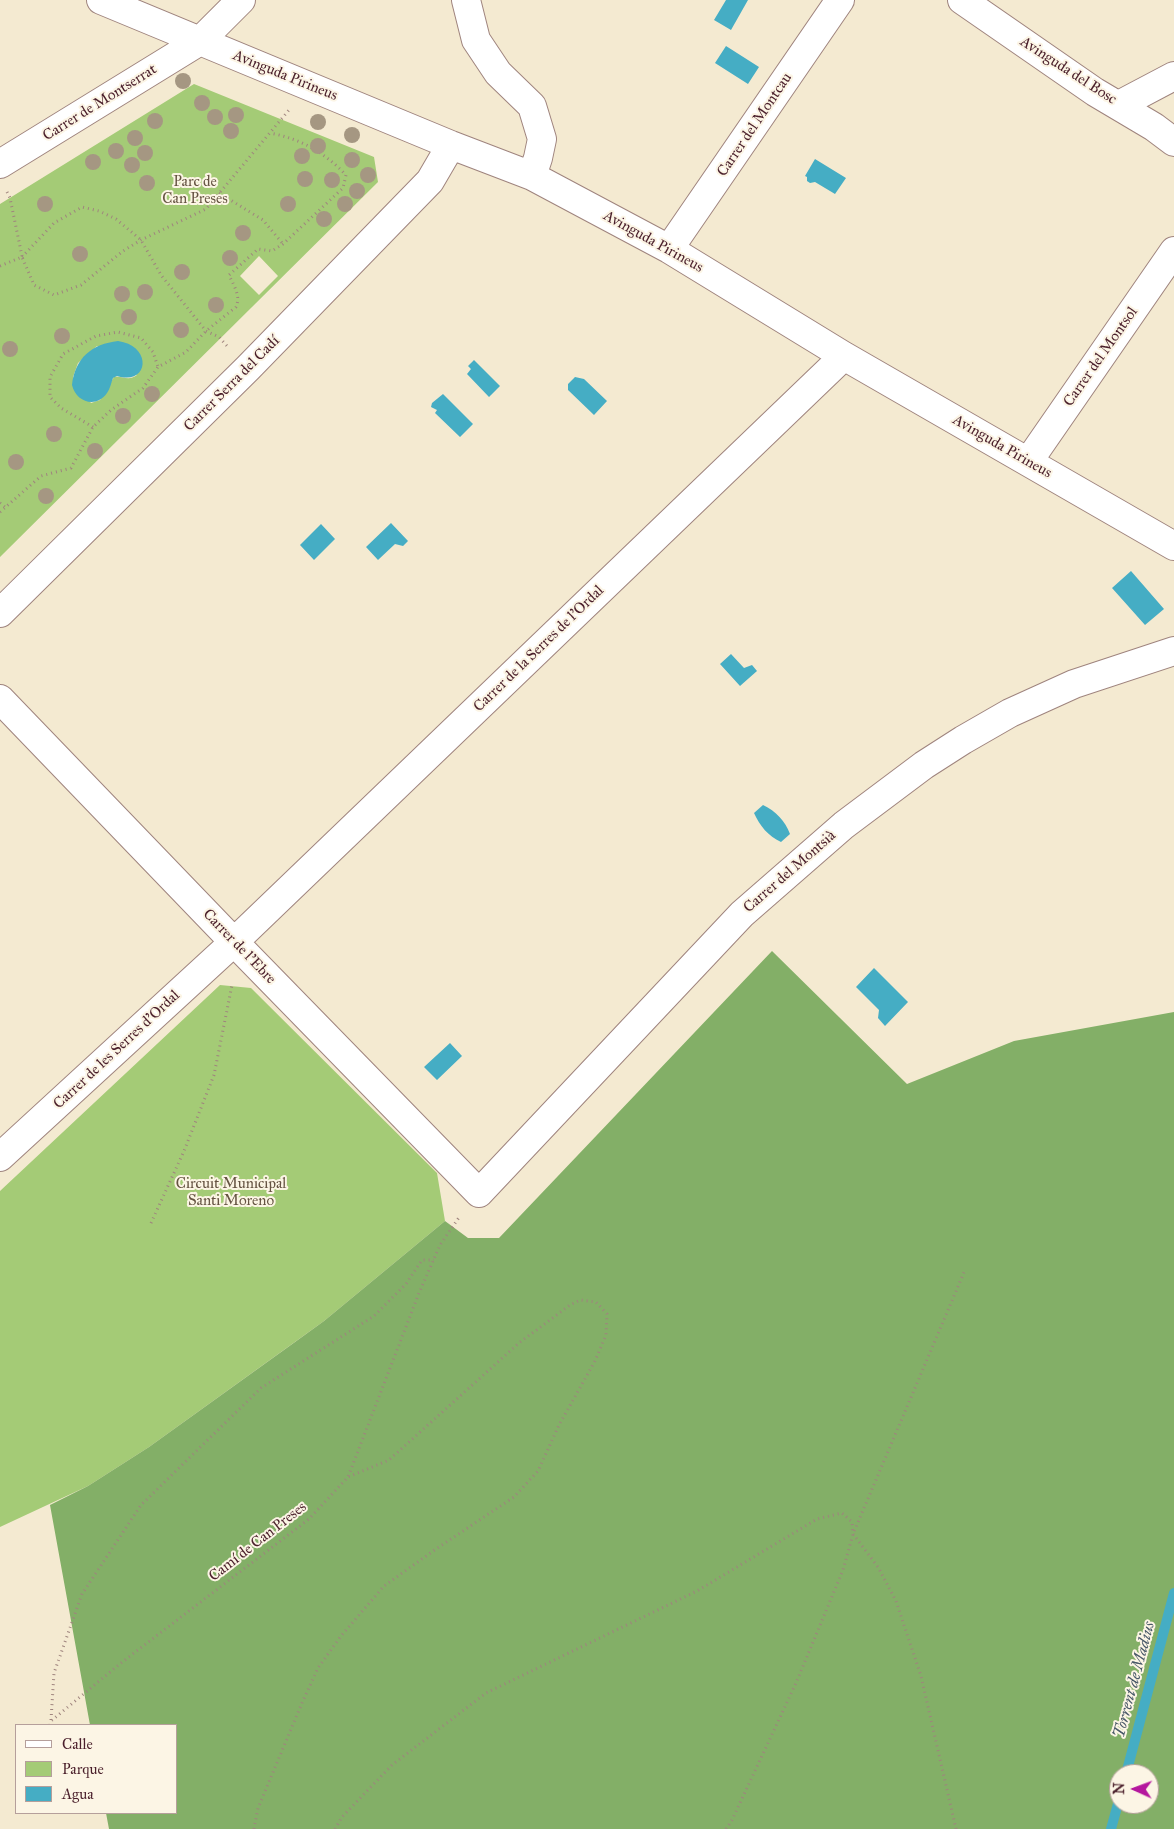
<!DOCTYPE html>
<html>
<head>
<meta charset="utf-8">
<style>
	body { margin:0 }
	#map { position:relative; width:1174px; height:1829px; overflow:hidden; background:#f4ead1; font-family:"IM FELL Great Primer",serif }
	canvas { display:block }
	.legend { position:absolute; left:15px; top:1724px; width:162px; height:90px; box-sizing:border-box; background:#fcf5e5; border:1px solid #b59f9b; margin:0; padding:6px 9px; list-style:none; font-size:15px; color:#4a1f2b }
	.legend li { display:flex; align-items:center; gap:10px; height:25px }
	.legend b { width:25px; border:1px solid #b59f9b }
	.north { position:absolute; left:1109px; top:1764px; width:50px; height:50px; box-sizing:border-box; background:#fcf5e5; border:1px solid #b59f9b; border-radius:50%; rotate:272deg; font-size:14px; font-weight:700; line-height:20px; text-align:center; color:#4a1f2b }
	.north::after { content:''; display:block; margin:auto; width:18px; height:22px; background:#b5179e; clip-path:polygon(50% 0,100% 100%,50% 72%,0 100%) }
</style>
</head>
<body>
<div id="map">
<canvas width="1174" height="1829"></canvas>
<ul class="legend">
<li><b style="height:6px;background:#fff"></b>Calle</li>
<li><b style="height:14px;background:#a4cb76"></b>Parque</li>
<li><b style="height:14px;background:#45adc4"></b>Agua</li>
</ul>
<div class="north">N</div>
</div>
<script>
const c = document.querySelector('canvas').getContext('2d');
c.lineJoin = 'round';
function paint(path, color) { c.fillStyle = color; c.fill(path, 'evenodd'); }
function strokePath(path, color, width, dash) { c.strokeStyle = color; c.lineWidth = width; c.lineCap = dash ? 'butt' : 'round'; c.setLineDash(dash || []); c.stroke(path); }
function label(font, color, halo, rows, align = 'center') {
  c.font = font + ' "IM FELL Great Primer",serif'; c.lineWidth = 4; c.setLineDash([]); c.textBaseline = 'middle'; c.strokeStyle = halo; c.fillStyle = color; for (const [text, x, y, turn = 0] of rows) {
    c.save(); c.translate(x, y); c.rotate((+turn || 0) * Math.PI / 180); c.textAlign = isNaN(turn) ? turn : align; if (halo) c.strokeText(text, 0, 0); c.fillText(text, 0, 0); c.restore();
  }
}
paint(new Path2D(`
	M194,84L374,157L378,182L0,557V204ZM259,256L278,276L259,295L240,276ZM97,346L137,375C128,382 122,375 114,377L100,400L91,403L73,377L78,363Z
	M220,985L251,988L437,1173L445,1221L324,1321L149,1447L88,1486L0,1527V1191Z`), '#a4cb76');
paint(new Path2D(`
	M772,951L907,1084L1014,1041L1174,1012V1829H109L106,1813H176V1725H90L50,1505L88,1486L149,1447L295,1342L324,1321L445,1221L468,1238H499ZM1119,1774H1149V1804H1119Z`), '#83af67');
paint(new Path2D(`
	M726,0H748L731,30L714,20Z
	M726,46L759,67L748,84L715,63Z
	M815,159L846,178L835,194L815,182L810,183L807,181V177L805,176Z
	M118,341C153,346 149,386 117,376L113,378C111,383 110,389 107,393C96,409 76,402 72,385C75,358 92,344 118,341Z
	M474,360L500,386L489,397L467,374L471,369L468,366Z
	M575,377L584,379L607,401L594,415L568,390V384Z
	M443,394L473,424L460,437L435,413L437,410L431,407L432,403Z
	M391,523L408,541L403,546L395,544L378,560L366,547Z
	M321,524L335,539L314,560L300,545Z
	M1131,571L1164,609L1145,625L1112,588Z
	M731,654L744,668L752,665L757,671L740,686L720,664Z
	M763,805C776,811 785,821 790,834L781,842C768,836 760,826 754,813Z
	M874,968L908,1002L885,1026L878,1018L879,1010L856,987Z
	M450,1043L462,1056L437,1080L424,1067Z`), '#45adc4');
strokePath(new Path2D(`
	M1126,1774L1174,1593
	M1111,1829L1119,1800`), '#45adc4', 10);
const minor = new Path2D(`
	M101,0L451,145L532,176L669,249L844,356L1174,546
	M466,0L476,40L498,73L532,106L542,139L538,158L532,176
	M962,0L1095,92L1154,127L1174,142
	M1119,105L1174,76
	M0,164L200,41L241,0
	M669,249L840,0
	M1028,462L1174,251
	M0,613L248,368L430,181L451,145
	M0,699L234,942L479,1193L742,914L844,825L924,765L963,740L1010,713L1074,684L1174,651
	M0,1157L234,942L844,356`);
strokePath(minor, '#9f847e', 30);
strokePath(new Path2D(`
	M7,192L10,198L22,256
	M219,193L263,220L283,244
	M22,257L54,223L82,207L99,211L116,219L141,240L161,275L206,331L219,337L228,347
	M0,266L22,257L34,285L54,295L81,285L123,251L141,240L206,209L289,110
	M93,427L61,408L50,397V377L63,354L96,336L118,332L141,338L153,352L158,367
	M0,503L5,507
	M0,512L41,476L71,468L93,427L111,410L143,388L158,367L186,352L206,331L236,307C241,296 234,286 229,275L258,249L272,251L283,244L343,188L346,175C324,152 301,139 270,133
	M151,1223L184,1151L214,1075L232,985
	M51,1720L54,1673L82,1594L141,1505L261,1388L374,1316L406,1284L422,1260H434
	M50,1725L51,1721L121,1663L309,1519L348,1477L419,1293L440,1245L460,1216
	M254,1829L258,1808L302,1703L318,1668L341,1636L384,1586L436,1549L514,1497L538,1471L559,1425L595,1361L606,1335L607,1314L596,1302L580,1300L570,1305L519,1343L389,1460L348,1477
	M335,1829L342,1817L392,1765L486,1693L697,1591L817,1519L842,1513L852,1522L853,1534L878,1567L896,1601L921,1676L956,1829
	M726,1829L732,1820L796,1683L843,1570L853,1534L965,1270`), '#9f847e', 3, [1, 4]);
strokePath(minor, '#fff', 28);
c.fillStyle = '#a59782';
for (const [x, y] of [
	[183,81],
	[202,103],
	[236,115],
	[215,117],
	[155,121],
	[318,122],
	[231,131],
	[352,135],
	[135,138],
	[318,146],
	[116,151],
	[145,153],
	[302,156],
	[352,160],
	[93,162],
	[132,165],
	[368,175],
	[305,179],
	[332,180],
	[147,183],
	[357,191],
	[45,204],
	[288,204],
	[345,204],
	[324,219],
	[243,233],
	[80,254],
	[230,258],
	[182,272],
	[145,292],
	[122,294],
	[216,305],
	[129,317],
	[181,330],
	[62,336],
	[10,349],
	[152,394],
	[123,416],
	[54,434],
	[95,451],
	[16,462],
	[46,496]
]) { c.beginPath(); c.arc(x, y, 8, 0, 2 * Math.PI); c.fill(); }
label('15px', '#4a1f2b', '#fcf5e5', [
	["Avinguda del Bosc",1068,71,33],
	["Avinguda Pirineus",285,76,22],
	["Carrer de Montserrat",100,103,-32],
	["Carrer del Montcau",755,125,-56],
	["Avinguda Pirineus",653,242,29],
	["Carrer del Montsol",1101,357,-55],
	["Carrer Serra del Cadí",232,384,-45],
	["Avinguda Pirineus",1002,447,30],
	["Carrer de la Serres de l'Ordal",539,649,-44],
	["Carrer del Montsià",790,872,-41],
	["Carrer de l'Ebre",239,947,46],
	["Carrer de les Serres d'Ordal",117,1050,-43],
	["Camí de Can Preses",258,1542,-38]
]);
label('15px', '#655342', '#fcf5e5', [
	["Parc de",195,182],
	["Can Preses",195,199],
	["Circuit Municipal",231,1184],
	["Santi Moreno",231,1201]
]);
label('italic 16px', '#485868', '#fcf5e5', [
	["Torrent de Madius",1135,1680,-75]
]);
</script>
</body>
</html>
